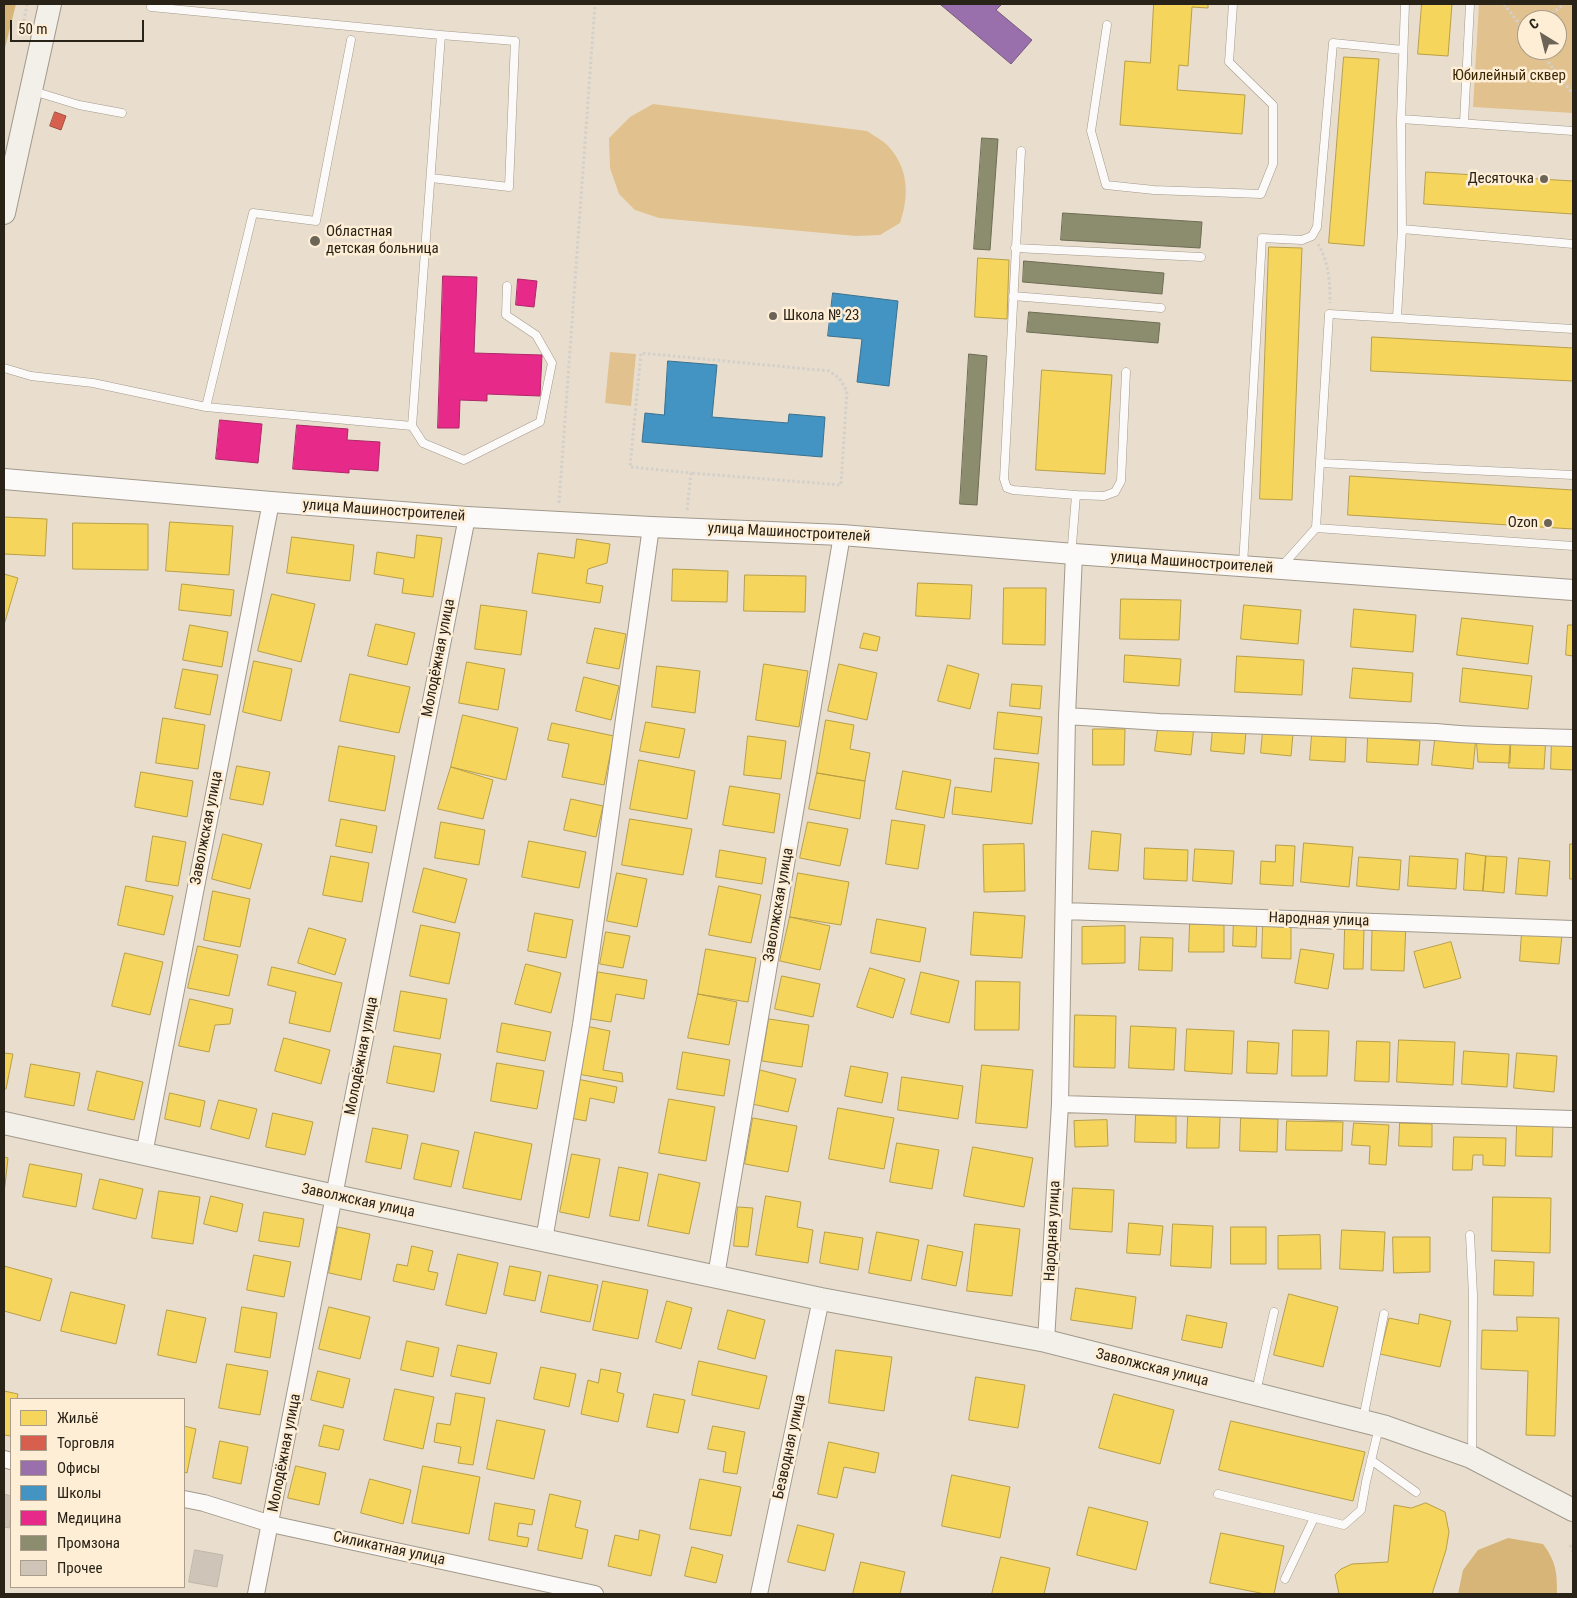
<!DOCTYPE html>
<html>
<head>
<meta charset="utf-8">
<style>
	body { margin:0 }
	#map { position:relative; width:1577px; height:1598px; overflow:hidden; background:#e9decd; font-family:"Roboto Condensed",sans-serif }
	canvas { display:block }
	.frame { position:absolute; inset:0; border:5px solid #292217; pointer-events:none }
	.legend { position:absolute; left:10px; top:1398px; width:175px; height:190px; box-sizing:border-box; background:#feeed6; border:1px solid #a99c8a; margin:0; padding:6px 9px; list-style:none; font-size:15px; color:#292217 }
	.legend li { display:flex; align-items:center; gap:10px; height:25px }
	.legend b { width:25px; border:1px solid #a99c8a }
	.north { position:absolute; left:1517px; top:10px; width:50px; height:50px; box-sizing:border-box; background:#feeed6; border:1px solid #a99c8a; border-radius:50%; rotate:324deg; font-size:14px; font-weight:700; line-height:20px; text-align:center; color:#292217 }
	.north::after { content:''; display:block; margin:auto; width:18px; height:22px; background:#6c6457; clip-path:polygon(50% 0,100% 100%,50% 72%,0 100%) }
	.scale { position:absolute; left:10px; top:20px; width:134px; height:22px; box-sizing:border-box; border:2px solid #292217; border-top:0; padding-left:6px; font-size:15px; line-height:18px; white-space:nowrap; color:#292217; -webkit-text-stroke:4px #feeed6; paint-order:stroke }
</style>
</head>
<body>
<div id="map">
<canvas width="1577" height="1598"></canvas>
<div class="frame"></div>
<ul class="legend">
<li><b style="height:14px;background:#f6d55c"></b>Жильё</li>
<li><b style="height:14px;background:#d6604d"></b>Торговля</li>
<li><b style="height:14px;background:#9970ab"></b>Офисы</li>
<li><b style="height:14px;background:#4393c3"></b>Школы</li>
<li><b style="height:14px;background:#e7298a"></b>Медицина</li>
<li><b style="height:14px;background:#8c8c6e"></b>Промзона</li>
<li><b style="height:14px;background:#cec5b8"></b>Прочее</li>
</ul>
<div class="north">С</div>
<div class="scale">50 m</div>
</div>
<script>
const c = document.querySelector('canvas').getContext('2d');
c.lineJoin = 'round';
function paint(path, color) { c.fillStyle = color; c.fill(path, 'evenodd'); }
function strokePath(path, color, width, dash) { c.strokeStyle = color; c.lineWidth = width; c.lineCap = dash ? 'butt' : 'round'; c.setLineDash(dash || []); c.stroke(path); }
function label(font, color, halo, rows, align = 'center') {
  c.font = font + ' "Roboto Condensed",sans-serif'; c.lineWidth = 5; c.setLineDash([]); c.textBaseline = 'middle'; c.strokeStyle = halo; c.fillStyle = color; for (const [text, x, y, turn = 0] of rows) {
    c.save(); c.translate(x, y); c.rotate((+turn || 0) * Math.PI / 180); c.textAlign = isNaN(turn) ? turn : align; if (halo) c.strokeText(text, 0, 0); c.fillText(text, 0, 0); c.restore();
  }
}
paint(new Path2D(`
	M1479,4H1573V113L1473,107ZM1527,20H1557V50H1527Z
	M653,104L867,131C874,136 883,140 889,147C909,169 909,197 900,223L880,235L856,236L659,218L635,210L619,194L610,168L609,138L630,117Z
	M610,352L636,354L631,406L605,403Z`), '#e1c18d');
paint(new Path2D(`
	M4,4H16L4,52Z
	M1508,1538L1543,1544C1556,1562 1557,1571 1557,1594H1458L1463,1570L1478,1550Z`), '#d7b478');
const homes = new Path2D(`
	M1154,4H1208V8L1192,7L1188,66L1179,65L1177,90L1245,95L1242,134L1120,125L1125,61L1150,63Z
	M1422,4H1452L1448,56L1418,54Z
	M1344,57L1379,59L1364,246L1329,243Z
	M1426,172L1573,181V214L1424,204Z
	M1269,247L1302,248L1292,500L1260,499Z
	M978,258L1009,260L1007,319L975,317Z
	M1372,337L1573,348V381L1371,371Z
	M1042,370L1112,375L1105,474L1036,470Z
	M1350,476L1573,490V529L1348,515Z
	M4,517L47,519L45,556L4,554Z
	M170,522L233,526L229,575L166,571Z
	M73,523L148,524V570L73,569Z
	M417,535L442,538L433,597L402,593L404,579L374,574L377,552L414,558Z
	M292,537L354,545L350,581L287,573Z
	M577,539L610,544L607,563L588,569L586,583L603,586L600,603L532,593L538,553L574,558Z
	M673,569L728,571L727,602L672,601Z
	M4,574L18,578L4,625Z
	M745,575L806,576L805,612L744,611Z
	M918,583L972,585L970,619L916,616Z
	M182,584L234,590L231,616L179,610Z
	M1004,588H1046L1045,645L1003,644Z
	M272,594L315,604L301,662L258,651Z
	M1121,599L1181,600L1179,640L1120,639Z
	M481,605L527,611L521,655L475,649Z
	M1244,605L1301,610L1298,644L1241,639Z
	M1354,609L1416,615L1413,652L1351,647Z
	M1462,618L1533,626L1528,664L1457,655Z
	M376,624L415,633L407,665L368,656Z
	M190,625L228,632L222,667L183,660Z
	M1568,625H1573V656L1566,655Z
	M595,628L626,634L619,669L587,663Z
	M864,633L880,637L877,651L860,648Z
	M1125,655L1181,659L1179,686L1124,682Z
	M1237,656L1304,660L1302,695L1235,692Z
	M254,661L292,669L281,721L243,712Z
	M467,662L505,669L498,710L459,703Z
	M764,664L808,671L799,727L756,720Z
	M839,664L877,673L867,720L828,711Z
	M948,665L979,674L970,709L938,701Z
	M657,666L700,671L695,713L652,707Z
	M1353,668L1413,673L1411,702L1350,698Z
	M1463,668L1532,676L1528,709L1460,702Z
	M183,669L218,675L210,715L175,708Z
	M350,674L410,687L399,733L340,721Z
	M584,677L619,686L611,720L576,711Z
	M1012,684L1042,686L1040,709L1010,706Z
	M998,712L1042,717L1038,754L994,749Z
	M463,715L518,728L506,780L451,767Z
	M163,718L205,725L198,769L156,763Z
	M826,720L854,725L850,749L870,753L865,781L817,773Z
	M646,722L685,729L679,758L640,751Z
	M1159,722L1194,726L1191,755L1155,751Z
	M552,723L614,736L604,785L562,777L569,744L548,740Z
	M1093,729H1125L1124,765H1093Z
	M1213,729L1246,732L1244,754L1211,751Z
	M1263,731L1293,734L1291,756L1261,753Z
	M1436,732L1476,736L1473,769L1432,765Z
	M1312,735L1346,737L1345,762L1310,760Z
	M1511,735L1546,737L1544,769L1509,768Z
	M1511,735L1510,763L1478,762L1476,736Z
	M748,736L786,741L781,779L744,775Z
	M1368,737L1420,741L1418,765L1367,762Z
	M1552,737L1573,738V770L1551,769Z
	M339,746L395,756L385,811L329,801Z
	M995,758L1039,763L1032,824L952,814L955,787L991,792Z
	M639,760L695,771L687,819L630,809Z
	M237,766L270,772L263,805L230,799Z
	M451,767L493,780L483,819L438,809Z
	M903,771L951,780L944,818L896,809Z
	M141,772L193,781L187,817L135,807Z
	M817,773L865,781L860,819L809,809Z
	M730,786L780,794L774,833L723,825Z
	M571,799L603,806L596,837L564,830Z
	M341,819L377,826L372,853L336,846Z
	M630,819L692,829L683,875L622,865Z
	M892,820L925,825L918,869L886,864Z
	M441,822L485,830L479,865L435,858Z
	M808,822L848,829L840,866L800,858Z
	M1092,831L1121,834L1118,871L1089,869Z
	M223,834L262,844L250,889L212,879Z
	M153,836L186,842L178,886L146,881Z
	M529,841L586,852L579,888L522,877Z
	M1304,843L1353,847L1349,887L1301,882Z
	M1024,844L1025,891L984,892L983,845Z
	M1570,844H1573V879H1570Z
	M1276,845L1295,846L1293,886L1260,884L1261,861L1275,862Z
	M1145,848L1188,850L1187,881L1144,879Z
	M1195,849L1234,851L1232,884L1193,881Z
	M720,850L766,858L762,884L716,877Z
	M1466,853L1486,856L1483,891L1464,890Z
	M331,856L369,863L362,902L323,895Z
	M1410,856L1458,859L1456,889L1408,886Z
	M1486,856L1507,857L1504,893L1483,891Z
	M1359,857L1401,860L1399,890L1357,886Z
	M1519,858L1550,861L1547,896L1516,894Z
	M424,868L467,879L455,923L413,912Z
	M617,873L647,879L637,927L607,921Z
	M798,873L849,882L841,925L790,917Z
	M126,886L173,896L164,935L118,925Z
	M719,886L761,895L751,943L709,935Z
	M213,891L250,899L240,947L204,940Z
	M974,912L1025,916L1022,958L971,955Z
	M535,913L573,920L566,958L528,951Z
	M790,917L830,926L820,970L780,961Z
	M1234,917L1257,918L1256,947L1233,946Z
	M877,919L926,928L920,962L871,953Z
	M1406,923L1404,971L1371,970L1372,930Z
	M1190,924L1224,925V952H1189Z
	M421,925L460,933L449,984L410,976Z
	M1125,926V963L1082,964V927Z
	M1263,926L1291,927V959L1262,958Z
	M309,928L346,939L335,975L298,963Z
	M1345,929H1364L1363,969H1344Z
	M606,932L630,936L623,968L600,964Z
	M1522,932L1562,935L1559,964L1520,961Z
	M1141,937L1173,938L1172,971L1139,970Z
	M1451,942L1461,978L1424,988L1414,952Z
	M198,946L238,955L229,996L188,988Z
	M706,949L756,958L748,1002L698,994Z
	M1301,949L1334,954L1328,989L1295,983Z
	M125,953L163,962L150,1015L112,1006Z
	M526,964L561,973L551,1013L515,1004Z
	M272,967L342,983L330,1032L289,1023L296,992L268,985Z
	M870,968L905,979L893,1018L857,1007Z
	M598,972L647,980L644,999L616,994L611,1022L591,1019Z
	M921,972L959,981L949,1023L911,1014Z
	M782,976L820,984L813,1017L775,1009Z
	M976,981L1020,982L1019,1030H975Z
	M401,991L447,999L440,1039L394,1031Z
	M698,994L737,1002L729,1045L688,1038Z
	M190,999L233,1009L230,1024L215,1025L209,1052L179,1046Z
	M1075,1015L1116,1016L1115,1068L1074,1067Z
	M769,1019L809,1025L802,1067L762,1061Z
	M502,1023L551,1032L545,1061L497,1052Z
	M581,1025L610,1031L603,1070L622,1073L623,1082L572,1073Z
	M1131,1026L1176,1028L1174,1070L1129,1068Z
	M1187,1029L1234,1031L1232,1074L1185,1071Z
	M1293,1030L1329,1031L1327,1076H1292Z
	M284,1038L330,1050L321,1084L275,1071Z
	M1399,1040L1455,1042L1453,1085L1397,1082Z
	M1248,1041L1279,1043L1277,1074L1247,1073Z
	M1357,1041L1390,1042L1389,1082L1355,1081Z
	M394,1046L441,1054L434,1092L387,1083Z
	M1464,1051L1509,1054L1507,1087L1462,1084Z
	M683,1052L730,1060L724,1096L677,1089Z
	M4,1053L13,1054L6,1089H4Z
	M1517,1053L1557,1056L1554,1092L1514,1088Z
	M497,1063L544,1071L537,1109L491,1101Z
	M31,1064L80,1073L74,1106L25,1097Z
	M982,1065L1033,1070L1027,1128L976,1123Z
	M851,1066L888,1073L882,1103L845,1096Z
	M760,1070L796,1079L788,1112L752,1104Z
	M97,1071L143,1082L134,1120L88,1110Z
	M902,1077L963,1086L958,1119L898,1110Z
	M572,1078L617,1087L614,1103L590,1098L586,1121L565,1117Z
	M170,1093L205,1101L200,1127L165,1119Z
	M669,1099L715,1107L706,1161L659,1153Z
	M219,1100L257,1109L249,1139L211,1129Z
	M838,1108L894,1118L884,1169L829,1159Z
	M273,1113L313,1122L305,1155L266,1147Z
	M1136,1115L1176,1116V1143L1135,1142Z
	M1188,1116L1220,1117L1219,1148H1187Z
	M753,1118L797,1126L788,1172L745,1164Z
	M1241,1118L1278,1119L1277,1152L1240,1151Z
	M1107,1120L1108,1146L1075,1147L1074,1121Z
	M1287,1121L1343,1122L1342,1151L1286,1150Z
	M1354,1123L1389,1125L1386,1165L1369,1164L1370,1146L1352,1145Z
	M1400,1123L1432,1124V1147L1399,1146Z
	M1517,1124L1553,1125L1552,1157L1516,1156Z
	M373,1128L408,1135L401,1169L366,1162Z
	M475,1132L532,1144L521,1200L463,1188Z
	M1454,1137L1506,1138L1505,1166L1483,1165V1155H1473L1472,1170H1453Z
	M422,1143L459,1151L451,1187L414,1179Z
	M897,1143L939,1150L932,1189L890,1182Z
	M973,1147L1033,1158L1024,1207L964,1196Z
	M572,1154L600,1159L589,1218L560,1212Z
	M4,1157L8,1158L4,1194Z
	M30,1164L82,1174L76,1207L23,1197Z
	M619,1167L648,1173L639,1221L610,1216Z
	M659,1174L700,1183L689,1234L648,1226Z
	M100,1179L143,1189L136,1219L93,1209Z
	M1073,1188L1114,1190L1112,1232L1070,1229Z
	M159,1191L200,1197L193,1244L152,1238Z
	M211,1196L243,1204L237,1232L204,1224Z
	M766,1196L801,1202L797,1227L813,1230L808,1263L756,1255Z
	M1493,1197L1551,1198L1550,1253L1492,1251Z
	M738,1207L753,1208L748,1247L734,1246Z
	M264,1212L304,1219L299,1247L259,1241Z
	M1129,1223L1163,1226L1160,1255L1127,1253Z
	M975,1224L1020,1229L1012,1296L967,1291Z
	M1173,1224L1213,1226L1211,1268L1171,1266Z
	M338,1227L370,1234L361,1280L329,1273Z
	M1231,1227H1266V1264H1231Z
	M1342,1230L1385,1232L1383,1271L1340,1269Z
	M825,1232L863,1238L858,1270L820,1263Z
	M877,1232L919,1240L911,1281L869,1273Z
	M1320,1235L1321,1269H1278V1236Z
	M1393,1237H1430V1272L1394,1273Z
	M928,1245L963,1252L956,1286L922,1279Z
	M412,1246L433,1251L428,1271L438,1273L434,1290L393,1281L397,1264L407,1266Z
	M458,1254L498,1263L486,1314L446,1305Z
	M254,1255L291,1262L284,1297L247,1290Z
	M1495,1260L1534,1262L1533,1296L1494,1295Z
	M4,1266L52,1279L40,1321L4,1311Z
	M510,1266L541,1272L535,1301L504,1295Z
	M549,1275L598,1285L590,1322L541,1312Z
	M603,1281L648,1290L638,1339L593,1330Z
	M1076,1288L1136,1297L1132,1329L1071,1320Z
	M71,1292L125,1305L116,1344L61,1331Z
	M1289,1294L1338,1307L1323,1367L1274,1355Z
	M667,1301L692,1308L681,1349L656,1342Z
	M242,1307L277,1313L270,1358L235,1352Z
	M329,1307L370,1317L360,1359L319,1349Z
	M167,1310L206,1318L196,1363L158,1355Z
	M728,1310L765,1320L755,1359L718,1349Z
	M1420,1314L1451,1321L1440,1367L1380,1354L1389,1318L1418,1324Z
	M1187,1315L1227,1323L1222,1348L1182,1340Z
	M1517,1317L1559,1318L1555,1436L1526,1435L1528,1371L1481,1369L1482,1330L1517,1331Z
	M407,1341L439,1348L433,1377L401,1370Z
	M458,1345L497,1353L490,1384L451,1376Z
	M836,1350L892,1357L884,1411L829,1403Z
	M699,1361L767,1376L759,1409L692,1395Z
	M227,1364L268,1371L260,1415L219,1408Z
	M541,1367L576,1374L569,1407L534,1399Z
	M601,1369L621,1373L617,1392L624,1394L618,1422L581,1414L588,1380L598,1383Z
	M318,1371L350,1379L343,1408L311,1400Z
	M976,1377L1025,1385L1018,1428L969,1420Z
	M395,1389L434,1397L423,1449L384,1440Z
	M4,1391L18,1394L17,1399H11V1436L4,1435Z
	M456,1393L485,1398L473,1465L458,1463L461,1447L434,1442L437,1423L450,1425Z
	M654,1394L685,1400L678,1433L647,1427Z
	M1114,1394L1174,1410L1160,1464L1099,1448Z
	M497,1420L545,1430L534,1479L487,1469Z
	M1231,1421L1365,1452L1353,1501L1219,1470Z
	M324,1425L344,1430L339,1450L319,1446Z
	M184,1426L196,1429L187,1473L184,1472Z
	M713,1426L745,1432L737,1474L723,1472L726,1452L708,1449Z
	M220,1441L248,1447L241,1484L213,1478Z
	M829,1442L879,1453L875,1473L844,1467L837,1498L818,1494Z
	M296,1466L326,1473L319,1505L288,1498Z
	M423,1466L480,1477L469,1534L412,1523Z
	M952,1475L1010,1487L1000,1538L942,1526Z
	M370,1479L411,1490L403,1524L361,1513Z
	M700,1479L741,1487L731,1536L690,1529Z
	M550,1494L581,1501L575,1527L588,1530L582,1559L538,1550Z
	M495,1503L535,1510L532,1525L519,1523L517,1536L529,1538L527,1547L489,1540Z
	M1426,1503L1445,1512L1449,1532L1446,1550L1432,1594H1339L1335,1575L1341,1569L1352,1564L1388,1562L1394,1505L1411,1508Z
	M1089,1507L1148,1522L1136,1570L1077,1555Z
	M798,1525L834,1534L825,1571L788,1562Z
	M640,1530L660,1535L651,1576L608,1566L615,1535L638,1540Z
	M1221,1533L1284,1546L1274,1594H1265L1210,1583Z
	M692,1547L723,1555L716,1583L685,1576Z
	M1001,1557L1050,1568L1044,1594H992Z
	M861,1562L905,1572L900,1594H853Z`);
paint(homes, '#f6d55c');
strokePath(homes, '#b89f47', 1);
const shops = new Path2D(`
	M55,112L66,116L61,130L50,126Z`);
paint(shops, '#d6604d');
strokePath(shops, '#a24d3d', 1);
const offices = new Path2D(`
	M942,4H1002L996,10L1032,40L1011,64L941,5Z`);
paint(offices, '#9970ab');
strokePath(offices, '#77597f', 1);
const schools = new Path2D(`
	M833,293L898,301L889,386L857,382L862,339L828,336Z
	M668,361L717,365L712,417L788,423L789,414L825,417L822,457L642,442L645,413L664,415Z`);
paint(schools, '#4393c3');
strokePath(schools, '#3b718f', 1);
const health = new Path2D(`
	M443,276L477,277L474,353L542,355L540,396L487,394V401L460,400L459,428H438Z
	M518,279L537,281L534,307L516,305Z
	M220,420L262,424L258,463L216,459Z
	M297,425L348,429L347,440L380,442L378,471L349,469V473L293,469Z`);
paint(health, '#e7298a');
strokePath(health, '#ae2768', 1);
const industry = new Path2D(`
	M982,138L998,139L990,250L974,249Z
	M1063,213L1202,222L1200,248L1061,240Z
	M1024,261L1164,273L1162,294L1023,282Z
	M1029,312L1160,323L1158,343L1027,332Z
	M969,354L987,356L977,505L960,504Z`);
paint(industry, '#8c8c6e');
strokePath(industry, '#6e6c54', 1);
const building = new Path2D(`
	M4,1494L11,1496V1515L9,1528L4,1527Z
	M195,1550L223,1555L217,1587L189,1582Z`);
paint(building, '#cec5b8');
strokePath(building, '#bfb6a9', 1);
const service = new Path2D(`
	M151,7L441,35
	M1107,25L1091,131L1106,185L1154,190L1261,194L1273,164V105L1229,62L1233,4
	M33,91L79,105L122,113
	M1401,119L1573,131
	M1464,122L1470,4
	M1021,151L1004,479L1007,488L1013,490L1076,495L1072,545L1073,553
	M1402,229L1573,244
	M1015,248L1201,257
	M1013,296L1161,308
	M1397,317L1402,229L1401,119L1405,4
	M4,368L31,376L93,383L206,407L412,426L423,443L464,460L540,422L552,363L536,335L506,315L507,286
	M206,407L253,213L316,221L351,40
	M412,426L441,35L515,41L509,187L431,178
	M1320,463L1573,475
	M1076,495L1104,496L1115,492L1121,481L1126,372
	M1316,528L1329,314L1573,329
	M1243,565L1262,238L1302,240L1312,236L1317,227L1333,43L1403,50
	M1282,566L1316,528L1573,546
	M1470,1235L1473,1295L1472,1455
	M1256,1392L1274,1312
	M1363,1419L1384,1314
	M1371,1460L1416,1492
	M1218,1494L1344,1525L1361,1510L1366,1482L1379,1427
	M1285,1579L1314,1518`);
const minor = new Path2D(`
	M1067,716L1159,722L1436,732C1481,737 1527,736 1573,738
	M1064,911L1573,929
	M1060,1104L1573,1119
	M144,1154L271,502
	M544,1240L581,1025L651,527
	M716,1276L842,535
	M1046,1341L1060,1104L1067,716L1074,554
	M4,1459L11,1461
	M184,1499L204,1503L271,1524L595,1594
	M256,1594L467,517
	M759,1594L821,1299`);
const tertiary = new Path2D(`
	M4,479L271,502L467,517L651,527L842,535L1074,554L1573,590`);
const secondary = new Path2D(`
	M4,213L50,4
	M4,1123L335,1196L821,1299L1046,1341L1386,1427L1471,1457L1573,1510`);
strokePath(service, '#a1998c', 9);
strokePath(minor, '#a1998c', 18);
strokePath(tertiary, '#a1998c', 22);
strokePath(secondary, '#a1998c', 24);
strokePath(new Path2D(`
	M1504,4L1527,34
	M1544,20L1564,4
	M24,21L27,4
	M1539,50L1573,94
	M1318,244C1329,262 1330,283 1330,303
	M559,503L595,4
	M687,510L691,473L630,467L641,353L829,371L839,378L847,391L841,485L691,473
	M1570,1545L1573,1552`), '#d3d0cb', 3, [2.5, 2.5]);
strokePath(service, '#fcfaf8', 8);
strokePath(minor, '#fcfaf8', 16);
strokePath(tertiary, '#fcfaf8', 20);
strokePath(secondary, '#f3f0e9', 22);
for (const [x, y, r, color] of [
	[1544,179,5,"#6c6457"],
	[315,241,6,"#6c6457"],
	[773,316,5,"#6c6457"],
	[1548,523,5,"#6c6457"]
]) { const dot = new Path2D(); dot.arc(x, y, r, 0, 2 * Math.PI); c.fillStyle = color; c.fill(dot); strokePath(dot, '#feeed6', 2); }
label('15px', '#3c2600', '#feeed6', [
	["Юбилейный сквер",1509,76]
]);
label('15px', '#292217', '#feeed6', [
	["Десяточка",1534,179],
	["Областная",326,232,"left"],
	["детская больница",326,249,"left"],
	["Школа № 23",783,316,"left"],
	["Ozon",1538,523]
], 'right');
label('15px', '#292217', '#feeed6', [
	["улица Машиностроителей",384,511,4],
	["улица Машиностроителей",789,533,3],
	["улица Машиностроителей",1192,563,4],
	["Молодёжная улица",439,658,-79],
	["Заволжская улица",207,828,-79],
	["Заволжская улица",779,905,-80],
	["Народная улица",1319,920,2],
	["Молодёжная улица",362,1056,-79],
	["Заволжская улица",358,1201,12],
	["Народная улица",1053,1231,-87],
	["Заволжская улица",1152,1368,14],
	["Безводная улица",790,1447,-78],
	["Молодёжная улица",285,1453,-79],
	["Силикатная улица",389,1549,12]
]);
</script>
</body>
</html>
